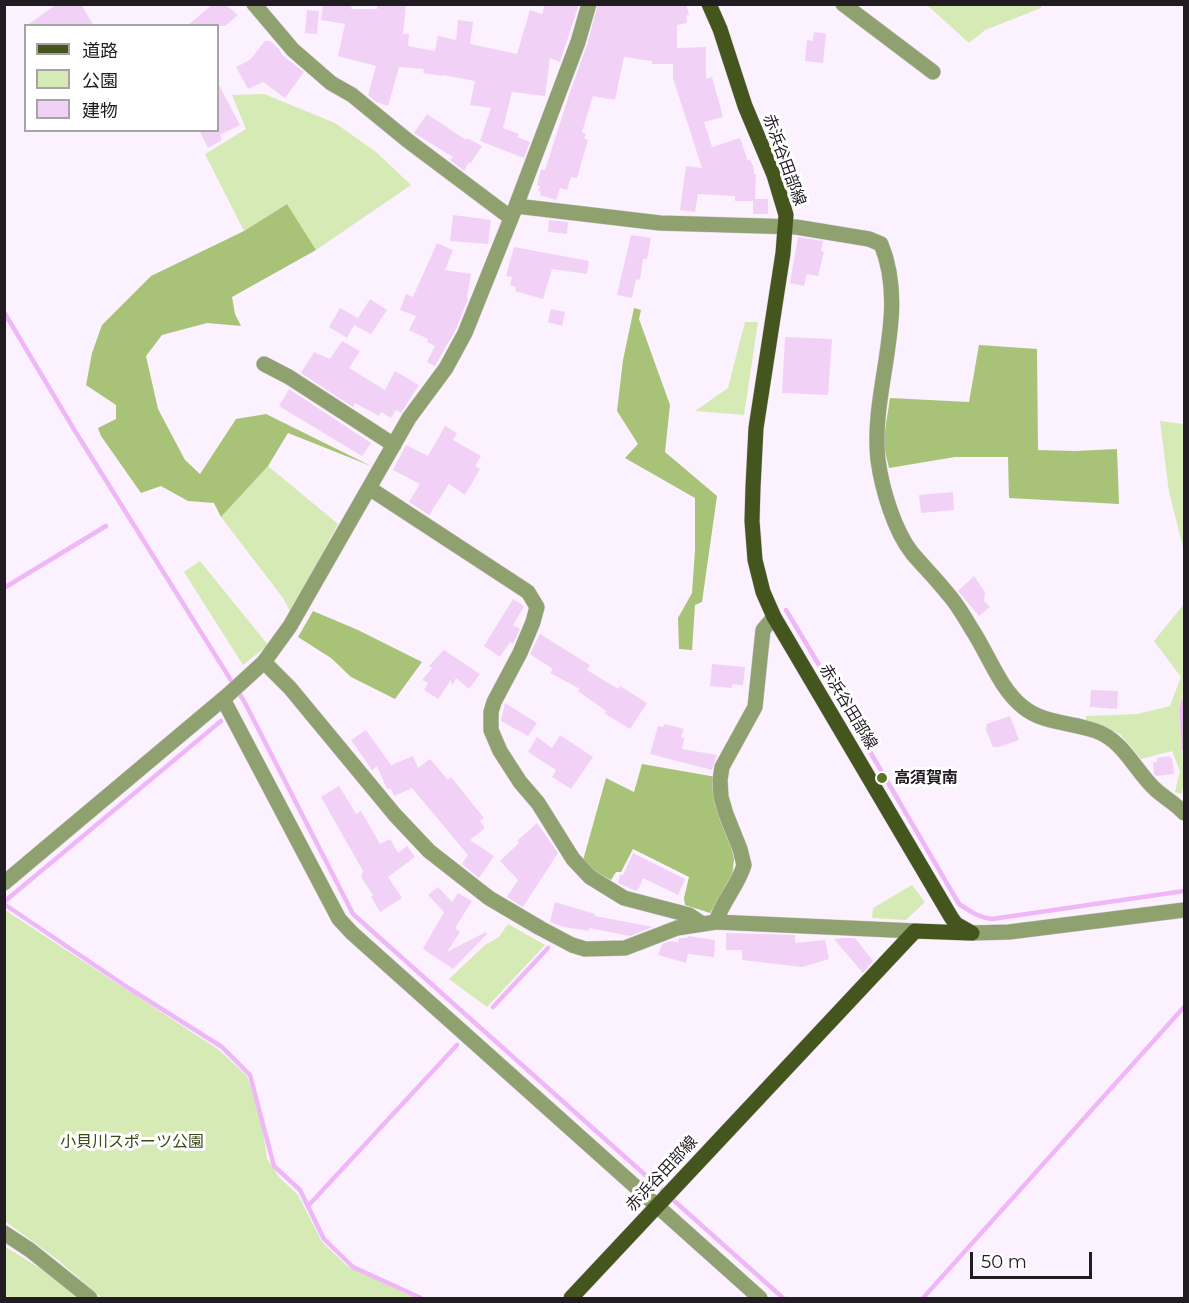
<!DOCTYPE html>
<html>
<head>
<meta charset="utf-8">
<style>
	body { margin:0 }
	#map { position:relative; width:1189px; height:1303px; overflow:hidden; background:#fcf1fe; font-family:Montserrat,"Noto Sans JP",sans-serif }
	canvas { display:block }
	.frame { position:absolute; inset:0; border:6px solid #211c22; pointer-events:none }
	.legend { position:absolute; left:24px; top:24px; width:195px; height:108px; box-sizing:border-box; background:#fff; border:2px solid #a6a4a7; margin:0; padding:8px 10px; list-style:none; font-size:18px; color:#211c22 }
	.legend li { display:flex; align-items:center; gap:12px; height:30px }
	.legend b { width:30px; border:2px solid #a6a4a7 }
	.scale { position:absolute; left:970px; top:1252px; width:122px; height:27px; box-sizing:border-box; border:3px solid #211c22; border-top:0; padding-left:8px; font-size:18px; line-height:21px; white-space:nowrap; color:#211c22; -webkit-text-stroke:4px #fff; paint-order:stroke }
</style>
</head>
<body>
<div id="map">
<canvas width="1189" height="1303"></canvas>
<div class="frame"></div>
<ul class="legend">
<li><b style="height:8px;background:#44561d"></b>道路</li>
<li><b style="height:16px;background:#d5eab4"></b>公園</li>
<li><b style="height:16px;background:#f2d1f7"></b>建物</li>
</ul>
<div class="scale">50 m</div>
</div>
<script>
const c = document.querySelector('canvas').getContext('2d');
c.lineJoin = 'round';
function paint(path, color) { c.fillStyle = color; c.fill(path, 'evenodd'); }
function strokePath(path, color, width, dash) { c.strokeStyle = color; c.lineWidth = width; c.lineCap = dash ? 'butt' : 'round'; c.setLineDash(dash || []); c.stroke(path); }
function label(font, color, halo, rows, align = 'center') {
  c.font = font + ' Montserrat,"Noto Sans JP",sans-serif'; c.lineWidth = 6; c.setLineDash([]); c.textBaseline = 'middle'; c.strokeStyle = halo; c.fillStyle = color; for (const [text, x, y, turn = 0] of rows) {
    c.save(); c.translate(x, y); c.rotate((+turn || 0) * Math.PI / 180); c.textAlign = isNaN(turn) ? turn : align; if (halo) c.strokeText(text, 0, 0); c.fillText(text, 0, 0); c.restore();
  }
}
paint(new Path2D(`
	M1041,5V8L985,30L969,43L927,5Z
	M264,94L335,123L376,152L411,185L316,250L287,204L244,231L205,154L246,129L232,95Z
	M745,322H758L744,415L695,411L728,388Z
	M1160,421L1184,424V551L1169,492Z
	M268,466L338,524L291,613L283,598L221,517Z
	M200,561L268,645L243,665L184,572Z
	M1184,604V691L1180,708L1184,779L1182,794L1175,792L1180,771L1172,751L1141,759L1120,734L1086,724V716L1138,714L1170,706L1181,677L1154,641Z
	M912,885L925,902L906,920L872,918L873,908Z
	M5,910L219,1050L247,1076L261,1118L267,1159L279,1177L298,1195L322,1242L347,1266L416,1298H102L58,1260L5,1221Z
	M508,924L545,945L487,1007L449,979L485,945L499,937Z
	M4,1246L60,1281L78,1298H5Z`), '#d5eab4');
paint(new Path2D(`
	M287,204L316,250L232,297L235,314L241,326L207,323L162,335L146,356L158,409L185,460L200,474L236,419L266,414L371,466L288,433L268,466L221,517L214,503L188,501L161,486L141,493L101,436L98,428L116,419V405L86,385L92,353L102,325L151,276L244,231Z
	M634,308L641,310L639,319L670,405L665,452L717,496L702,602L695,605L692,650L679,649L678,618L692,593L695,550V498L625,458L638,444L617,411L623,360Z
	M979,345L1037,349L1038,450L1075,451L1117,449L1119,504L1009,498L1008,457H955L889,468L883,443L890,398L969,402Z
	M313,611L358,630L422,662L395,699L351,677L331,658L298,637Z
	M642,764L716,777L734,859L732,878L710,913L685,905L684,898L689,877L633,849L621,872H616L611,880L582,864L606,778L634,792Z`), '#a8c377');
strokePath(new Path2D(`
	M4,312L75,431L244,701L353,914L783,1298
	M4,588L106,526
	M786,610L840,700
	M1184,700L1182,709L1184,749
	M852,721L959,904C970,911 979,918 992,919L1184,891
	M4,902L221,721
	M4,904L130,989L222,1047L250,1075L274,1166L300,1190L324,1239L353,1267L421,1298
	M493,1007L548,948
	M308,1206L457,1045
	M923,1298L1184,1007`), '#efb7f8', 4.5);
paint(new Path2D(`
	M57,4H81L94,26H26Z
	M213,4H225L238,15L225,26H187Z
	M323,4H352L351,9H377V4H406L403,34H409L408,46L435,51L438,36L456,40L458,20L473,22L470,44L517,54L530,10L542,14L545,4H579L560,62L550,58L545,96L512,92L503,128L519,134L517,137L530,142L524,158L480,141L491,108L470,105L475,81L443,75V76L423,73L424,69L399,67L388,106L376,102L368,95L376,66L338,56L345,24L321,20Z
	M598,4H686L689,15L686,16L687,23L677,25V48L706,47V79L712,77L723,117L704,122L712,147L740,138L748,161L750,159L754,169V174H756L755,199H768V214H753V201H735V196L698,194L695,212L680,210L686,166L702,168L673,78V64H652V61L624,57L615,100L593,96L582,132L586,134L584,138L588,140L577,178L571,177L567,190L560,188L556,200L540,195L541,192L538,191L540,186L537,185L541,169L545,170L571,89L587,45Z
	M307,10L319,11L317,34L305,33Z
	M814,32L826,34L823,63L805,61L807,40L813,41Z
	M265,41H270L279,49L282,55L304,72L285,98L263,82L248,89L236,67L250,60Z
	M218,83L240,125L220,135L222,140L208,148L199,130H218Z
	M427,114L466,140L467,138L482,146L471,163L469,162L464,171L450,160L453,157L414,133Z
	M453,215L491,220L488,244L450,241Z
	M549,220L568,222L567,234L548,232Z
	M631,235L651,238L647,259H643L640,280L636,279L632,298L617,295Z
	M798,237L823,241L821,251L824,252L818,276L807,274L804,286L790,283Z
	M437,243L453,250L445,270L471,274L467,298L468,299L456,329L435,366L427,362L435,346L427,342L428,339L409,330L416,316L400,310L406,294L413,297Z
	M514,247L589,261L587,274L552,269L543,299L515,291L516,287L510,285L512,277L506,276Z
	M370,299L387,310L371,334L354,325L347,338L329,327L340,308L358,318Z
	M551,309L565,312L562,326L548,322Z
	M785,337L832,339L828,395L782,393Z
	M342,341L360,351L349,368L385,390L395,371L419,385L401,413L396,410L391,418L381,412L379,416L355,403L353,407L301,373L314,352L330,359Z
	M289,389L371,443L362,456L279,406Z
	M445,426L457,433L453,440L481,456L475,466L480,469L465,495L449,484L429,515L409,502L420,484L393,470L406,445L428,456Z
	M953,492L954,510L921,513L919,495Z
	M974,576L985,592L984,601L990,607L979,616L958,591Z
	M513,599L524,606L513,625L520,629L513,644L510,642L500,657L484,646Z
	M540,634L590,665L587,670L618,689L620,686L647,703L630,729L604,713L606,711L578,691L580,689L550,673L553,669L530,654Z
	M444,650L480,674L469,689L456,678L452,686L451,680L438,699L424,690L428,683L422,680L432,668L429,666Z
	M712,664L745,667L743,685L732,684V688L710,686Z
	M1091,690L1118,691L1117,709L1090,707Z
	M505,703L537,723L528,736L501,721Z
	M1010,716L1019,740L999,747H993L986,730L987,724Z
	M665,724L684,729L681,737L684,738L682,749L717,755L712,770L650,754L658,726L663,727Z
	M366,730L391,765L413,756L418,768L430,759L448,780L451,777L484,818L480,821L485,828L470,840L494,856L479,878L462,864L468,855L412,788L394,796L391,789H387L377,766L372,770L351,740Z
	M560,735L593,757L571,789L552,777L556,770L528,752L537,737L552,748Z
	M1170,756V758H1172L1174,774L1156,776L1154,774L1153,762H1157V758Z
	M339,786L356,814L361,811L380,844L390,839L398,853L407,846L415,857L388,877L402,898L380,912L371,897L373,895L361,877L363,871L321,797Z
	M537,823L558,853L523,907L507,897L518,880L500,861L519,843L517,841Z
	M633,853L685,879L678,895L643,878L639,888L636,891L618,883L620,875H623Z
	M438,887L452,902L458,893L472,901L455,928L460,932L447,952L486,932L487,934L453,969L423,949L444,912L428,895Z
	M555,902L595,914V916L653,927L630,936L589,928V931L564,927L550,922Z
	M726,933L795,935V943L825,940L829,959L802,967L742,960V950H726Z
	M688,936L715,940L714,957L688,954L686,963L658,955L662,944L670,941L678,942L679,938H687Z
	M844,938H855L873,961L863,973L834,939Z`), '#f2d1f7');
const minor = new Path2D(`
	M254,4L293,50L331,83L352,95L407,140L511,218
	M843,4L933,72
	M516,206L660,223L796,227L869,239L881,244C910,314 870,389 878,460C882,489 894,530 912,553C924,567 937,580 948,594C957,604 964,616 971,628C988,653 999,688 1023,707C1044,724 1071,722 1096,731C1124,741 1135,771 1156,790C1165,798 1176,804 1184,813
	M264,364L289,377L394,445
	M369,488L528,592L537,607L533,622L520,653L494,702L491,712V730L500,751L520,782L538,803L573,859L590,877L624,898L689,915L701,923
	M264,662L290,688L395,815L429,851L489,898L540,928L572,945L585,949L625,948L677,928L716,922L915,931
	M223,699L339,919L352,933L760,1298
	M4,883L229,694L264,662L290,626L409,418L446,368L465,333L516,206L578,42L589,4
	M716,922C722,901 738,886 744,865L740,849L726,814L721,797L720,780L722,767L755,707L763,630L774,617
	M972,933L1009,932L1184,910
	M4,1233L30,1250L90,1298`);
const major = new Path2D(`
	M709,4L720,29L745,106L774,175L786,215L783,253L756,428L753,487L752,521L755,560L763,592L774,617L951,917L956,924L972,933
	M571,1298L915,931L969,933`);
strokePath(minor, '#d9cfdb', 16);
strokePath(major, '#d9cfdb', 16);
strokePath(minor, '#8ea16e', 15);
strokePath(major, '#44561d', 15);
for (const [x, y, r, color] of [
	[882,778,6,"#5b7325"]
]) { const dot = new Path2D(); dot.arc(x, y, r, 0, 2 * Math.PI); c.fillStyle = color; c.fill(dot); strokePath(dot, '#fff', 2); }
label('16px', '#211c22', '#fff', [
	["赤浜谷田部線",784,160,70],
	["赤浜谷田部線",848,707,59],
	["赤浜谷田部線",662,1174,-47]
]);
label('bold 16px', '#211c22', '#fff', [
	["高須賀南",894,778]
], 'left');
label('16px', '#3a4b14', '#fff', [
	["小貝川スポーツ公園",132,1142]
]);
</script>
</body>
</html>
